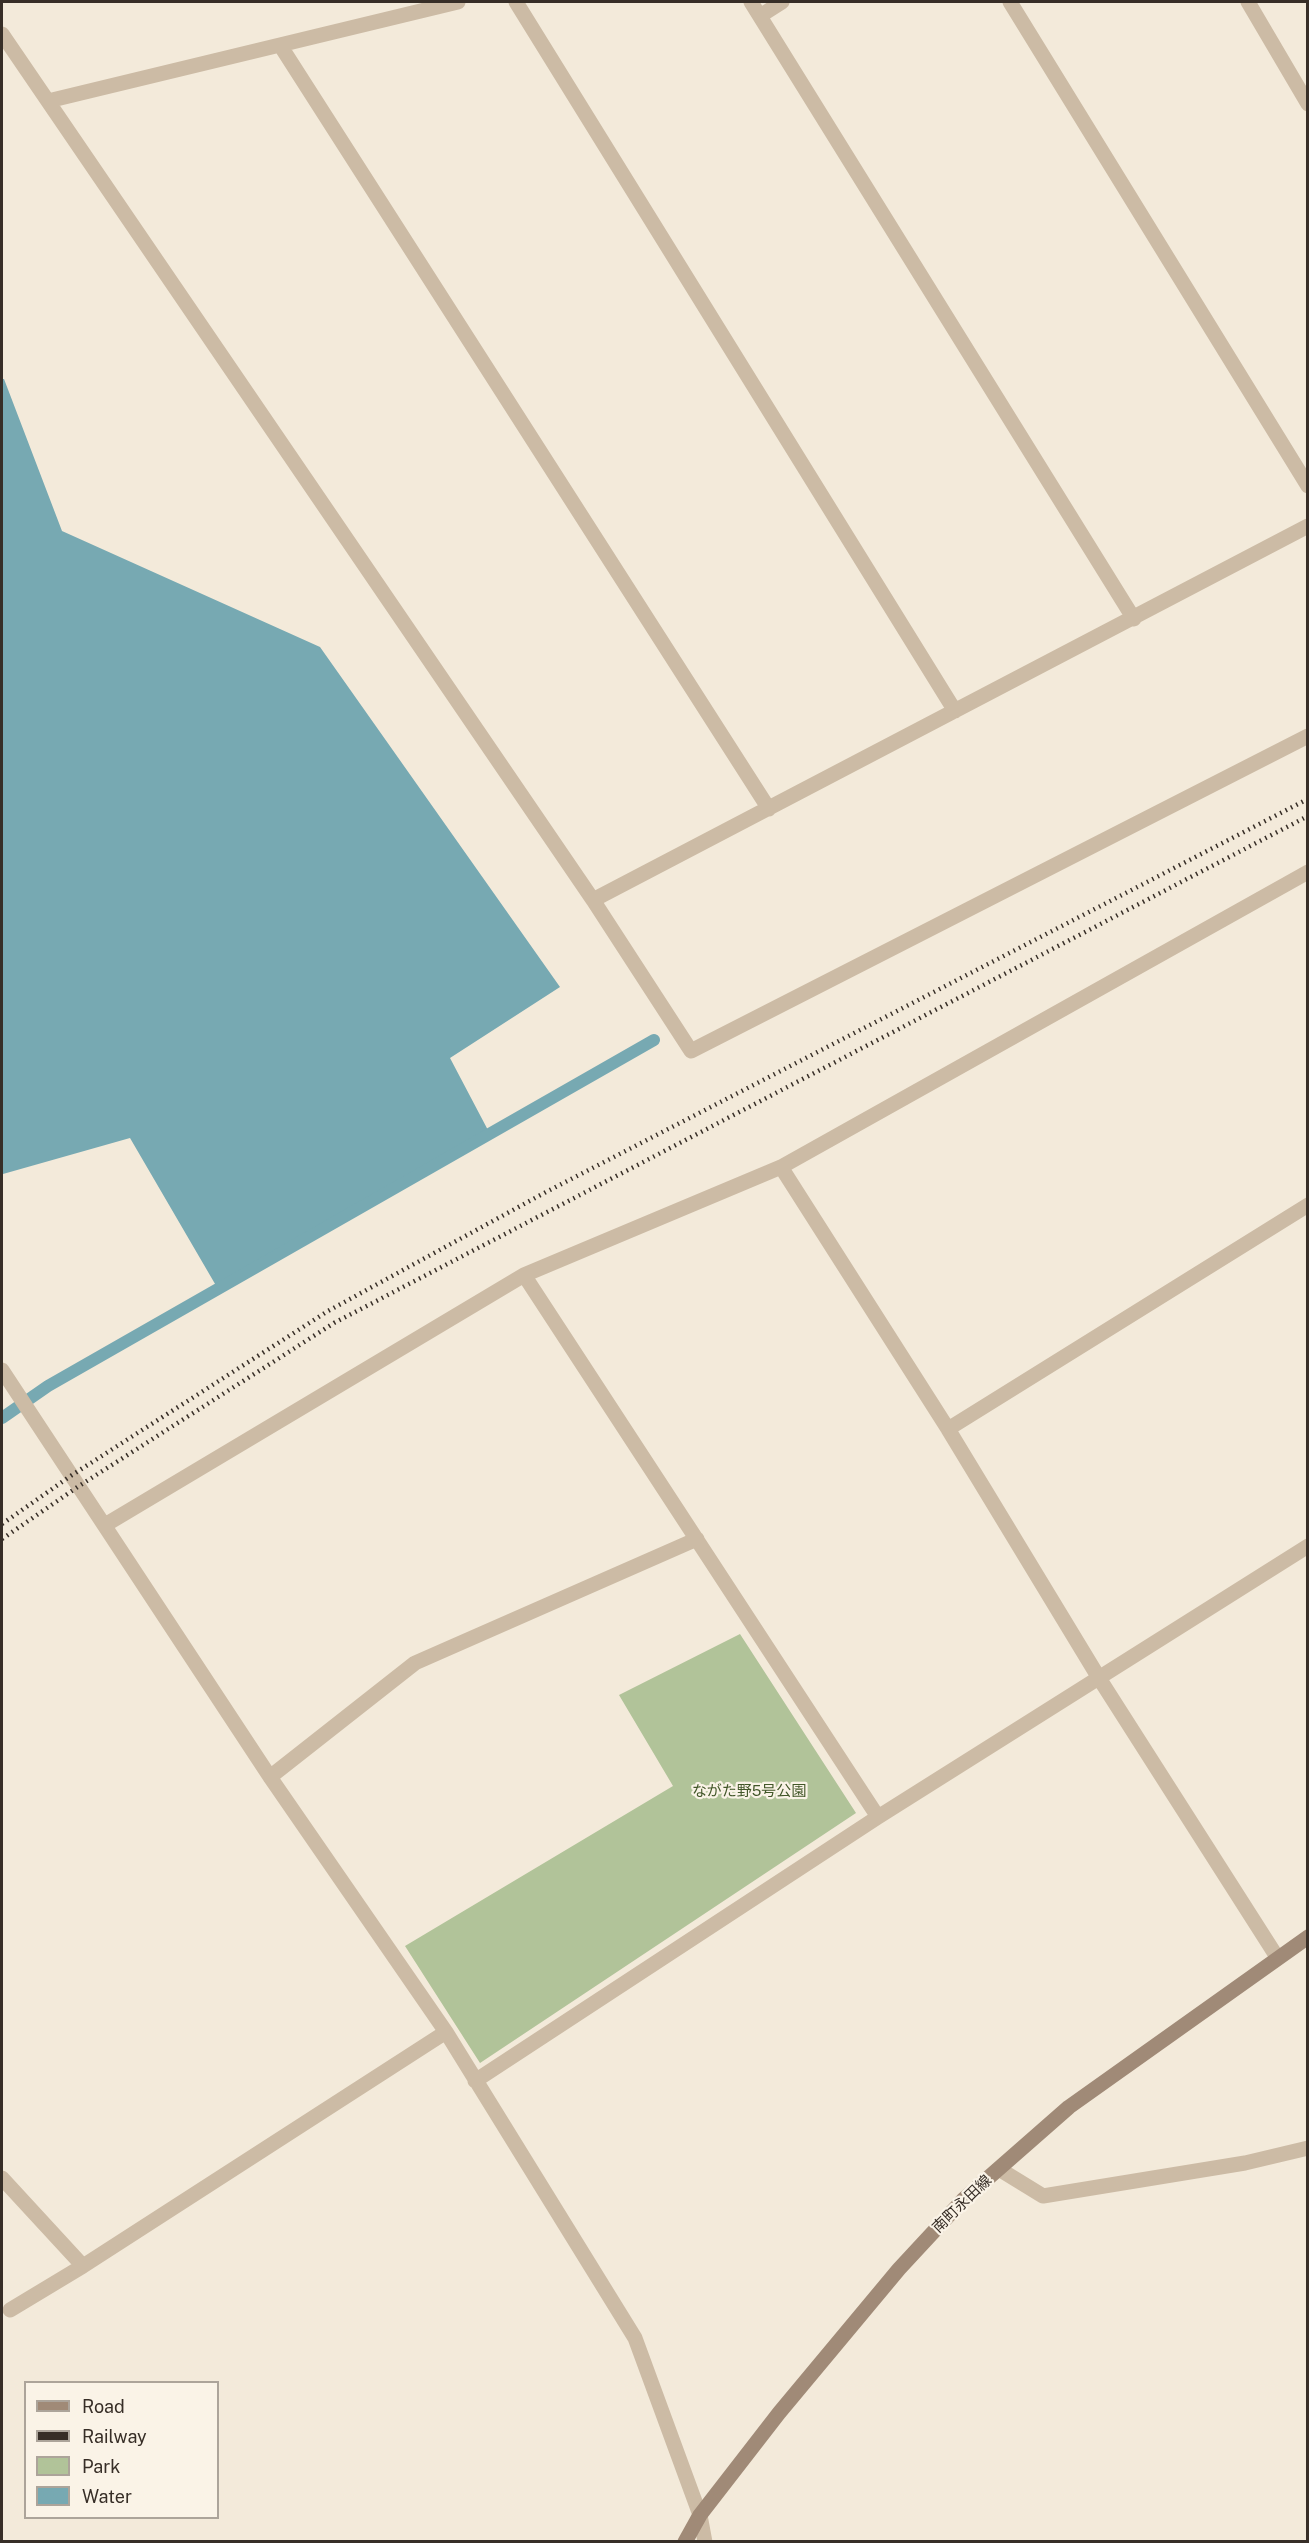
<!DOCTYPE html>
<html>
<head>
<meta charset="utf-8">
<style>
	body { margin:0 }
	#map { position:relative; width:1309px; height:2543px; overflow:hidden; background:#f3eada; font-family:"Public Sans",sans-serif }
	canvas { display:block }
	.frame { position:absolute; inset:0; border:3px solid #372e27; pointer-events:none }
	.legend { position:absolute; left:24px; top:2381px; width:195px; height:138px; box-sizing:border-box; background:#faf3e7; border:2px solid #aca49a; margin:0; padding:8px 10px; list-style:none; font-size:18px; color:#372e27 }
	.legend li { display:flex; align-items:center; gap:12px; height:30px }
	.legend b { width:30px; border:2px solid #aca49a }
</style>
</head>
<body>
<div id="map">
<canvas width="1309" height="2543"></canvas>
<div class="frame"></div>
<ul class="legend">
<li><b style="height:8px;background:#a08a77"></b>Road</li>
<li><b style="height:8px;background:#372e27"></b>Railway</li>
<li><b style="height:16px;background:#b1c399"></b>Park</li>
<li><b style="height:16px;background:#77a9b2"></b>Water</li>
</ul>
</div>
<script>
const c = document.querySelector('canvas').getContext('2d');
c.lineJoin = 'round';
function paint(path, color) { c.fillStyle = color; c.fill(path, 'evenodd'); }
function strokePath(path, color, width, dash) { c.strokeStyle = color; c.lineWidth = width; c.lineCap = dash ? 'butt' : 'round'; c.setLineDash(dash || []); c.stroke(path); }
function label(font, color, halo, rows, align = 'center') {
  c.font = font + ' "Public Sans","Noto Sans JP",sans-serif'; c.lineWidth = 4.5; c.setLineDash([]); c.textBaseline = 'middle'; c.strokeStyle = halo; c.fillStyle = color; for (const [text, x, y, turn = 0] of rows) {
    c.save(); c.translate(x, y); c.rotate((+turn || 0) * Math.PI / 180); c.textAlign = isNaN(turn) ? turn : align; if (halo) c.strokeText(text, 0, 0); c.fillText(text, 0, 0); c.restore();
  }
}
paint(new Path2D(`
	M740,1634L856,1813L480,2063L405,1946L673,1786L619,1695Z`), '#b1c399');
paint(new Path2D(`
	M2,379H4L62,531L320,647L560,987L450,1058L490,1134L218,1289L130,1138L3,1174L2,1172Z`), '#77a9b2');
strokePath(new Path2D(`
	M2,1418L48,1386L654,1040`), '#77a9b2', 12);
strokePath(new Path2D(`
	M999,2169L1043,2196L1245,2163L1308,2148`), '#ccbba5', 15);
strokePath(new Path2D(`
	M516,2L955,711
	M751,2L1134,619
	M1010,2L1308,486
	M1248,2L1308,104
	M760,16L782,2
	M2,34L593,900L691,1051L1308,736
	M280,45L769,809
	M48,101L458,2
	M593,900L1308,526
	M781,1167L948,1429L1099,1678L1277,1957
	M524,1275L878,1817
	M2,1370L270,1777L446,2032L635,2338L700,2515L705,2542
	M948,1429L1308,1205
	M105,1525L524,1275L781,1167L1308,872
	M270,1777L415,1663L697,1539
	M475,2081L878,1817L1308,1546
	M2,2178L83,2266
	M10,2310L83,2266L446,2032`), '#ccbba5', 15);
strokePath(new Path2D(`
	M685,2542L700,2515L779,2413L899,2269L963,2200L1069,2107L1308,1937`), '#a08a77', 15);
strokePath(new Path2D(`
	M2,1524L72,1475L328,1311L546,1192L1308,799
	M2,1539L79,1486L334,1323L1308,816`), '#372e27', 4.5, [1.5, 4.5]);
label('15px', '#425729', '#faf3e7', [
	["ながた野5号公園",749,1791]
]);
label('15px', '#372e27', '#faf3e7', [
	["南町永田線",962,2204,-44]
]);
</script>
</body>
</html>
